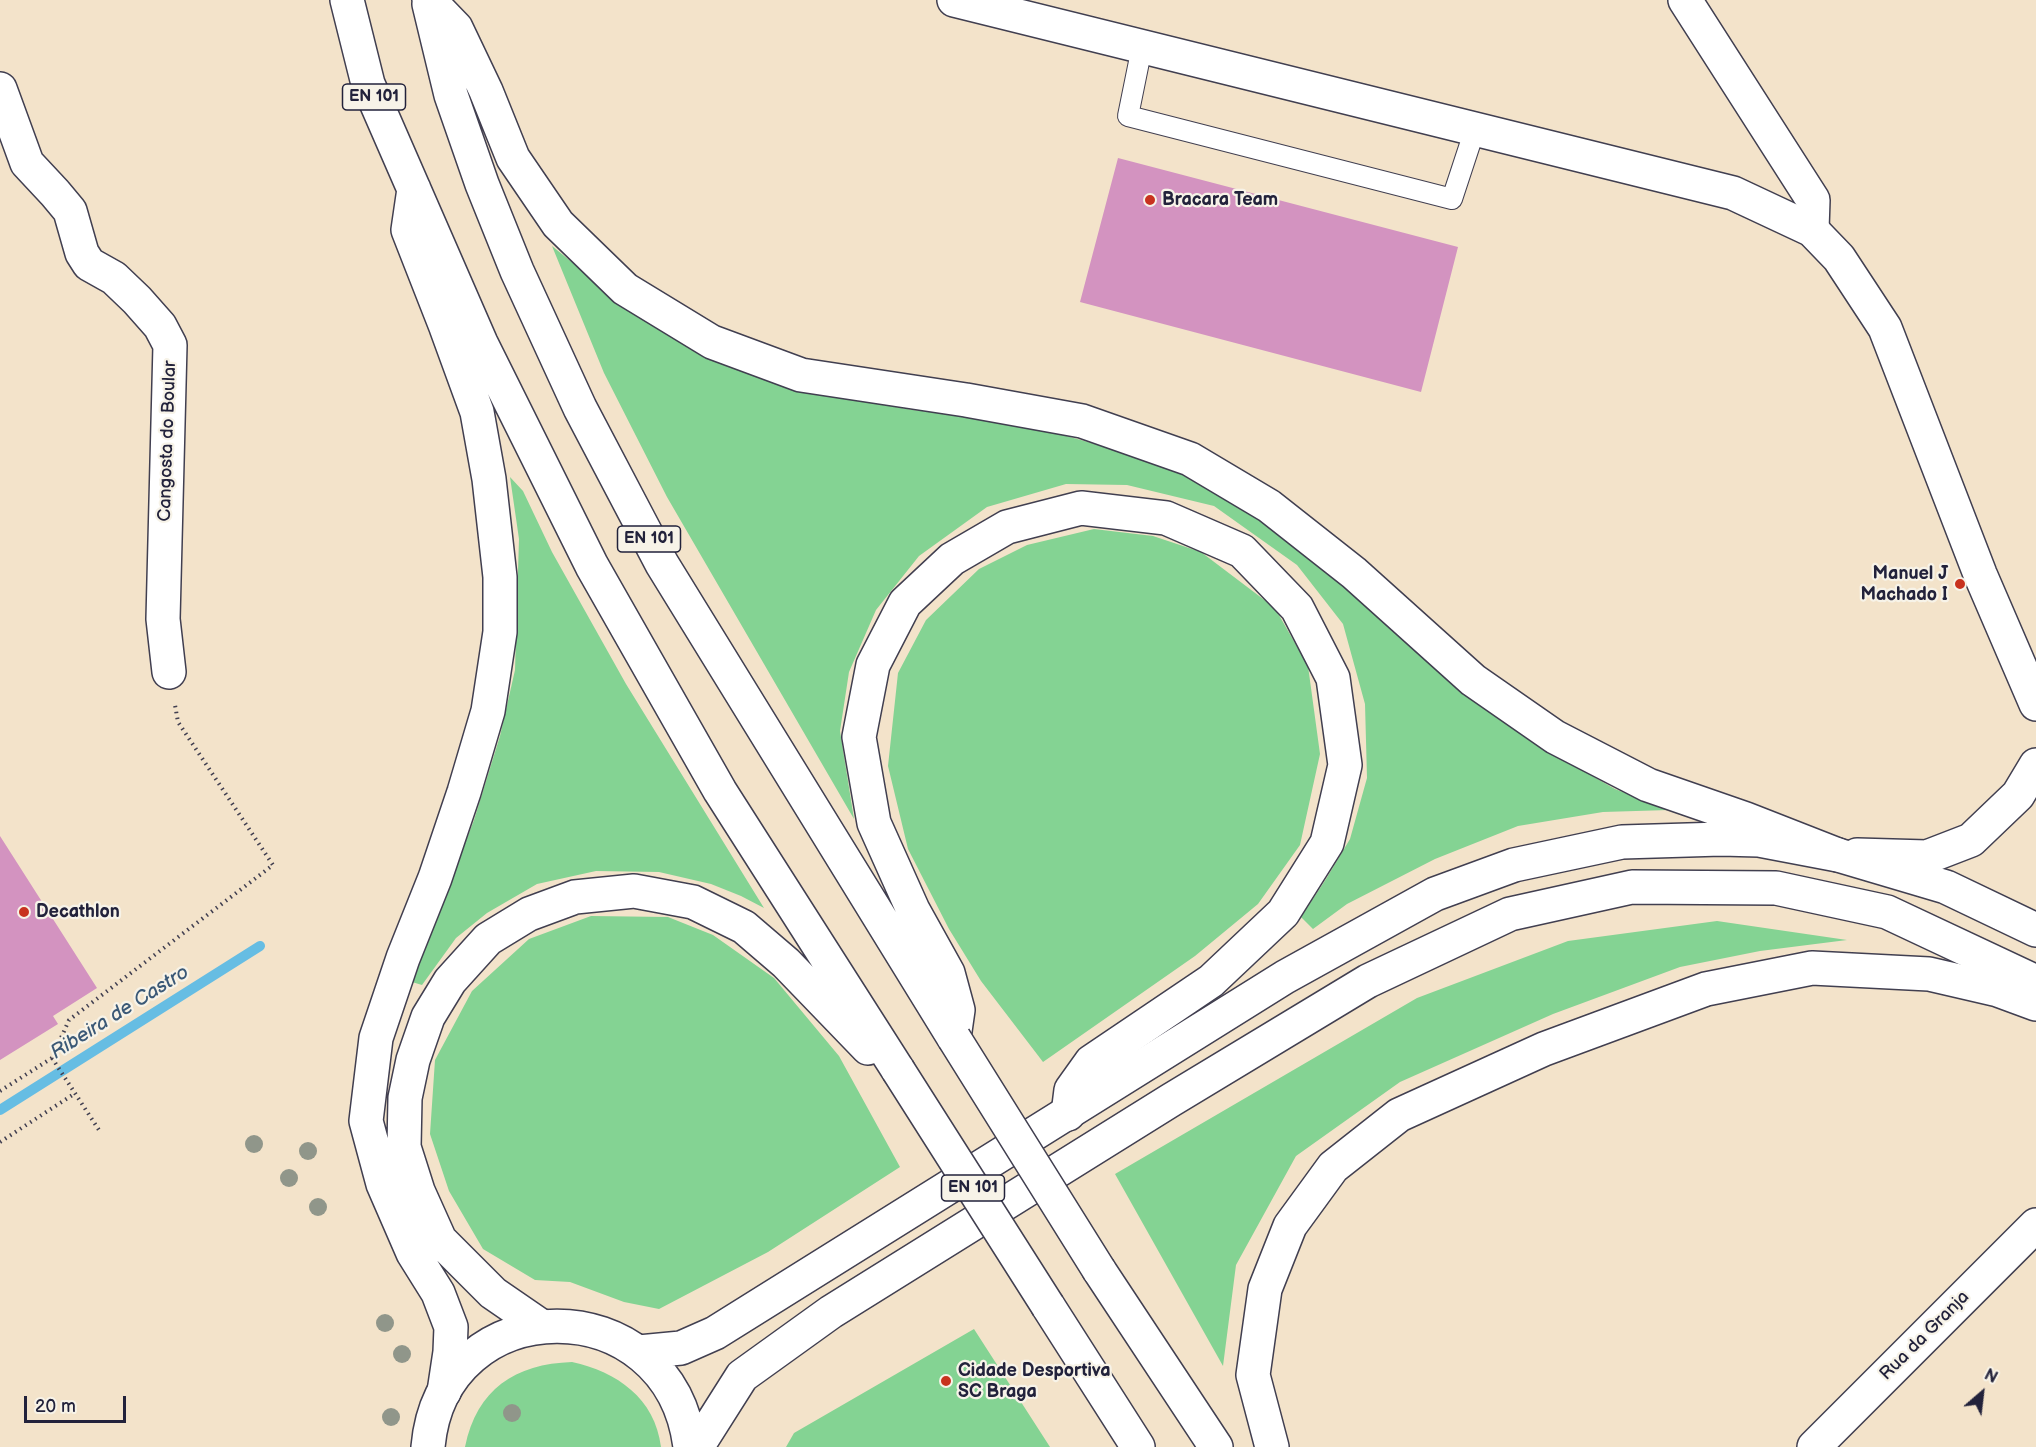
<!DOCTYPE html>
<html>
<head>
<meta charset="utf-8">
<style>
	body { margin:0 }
	#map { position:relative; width:2036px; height:1447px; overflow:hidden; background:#f3e3ca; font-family:"Balsamiq Sans",sans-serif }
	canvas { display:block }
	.north { position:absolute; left:1952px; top:1363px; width:60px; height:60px; -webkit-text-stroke:4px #f7f3e8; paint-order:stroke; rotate:28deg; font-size:16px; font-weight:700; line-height:24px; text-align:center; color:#22223b }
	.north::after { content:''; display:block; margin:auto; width:21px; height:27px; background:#22223b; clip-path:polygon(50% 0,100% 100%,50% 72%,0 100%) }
	.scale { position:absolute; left:24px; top:1396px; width:102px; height:27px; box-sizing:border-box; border:3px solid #22223b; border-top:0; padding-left:8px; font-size:18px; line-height:21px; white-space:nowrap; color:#22223b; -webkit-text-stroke:4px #f7f3e8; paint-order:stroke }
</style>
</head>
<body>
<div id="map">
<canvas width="2036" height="1447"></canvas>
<div class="north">N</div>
<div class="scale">20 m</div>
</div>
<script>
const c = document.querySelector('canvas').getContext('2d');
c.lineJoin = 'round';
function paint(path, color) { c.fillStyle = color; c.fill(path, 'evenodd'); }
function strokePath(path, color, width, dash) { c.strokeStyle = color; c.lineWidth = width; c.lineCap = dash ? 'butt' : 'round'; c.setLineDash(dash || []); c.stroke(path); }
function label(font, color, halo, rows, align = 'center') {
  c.font = font + ' "Balsamiq Sans",sans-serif'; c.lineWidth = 4.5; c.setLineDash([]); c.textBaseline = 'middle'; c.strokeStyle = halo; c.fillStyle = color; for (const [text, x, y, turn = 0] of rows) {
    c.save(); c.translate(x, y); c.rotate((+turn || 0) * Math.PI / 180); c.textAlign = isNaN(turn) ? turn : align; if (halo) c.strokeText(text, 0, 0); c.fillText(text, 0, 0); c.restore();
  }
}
paint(new Path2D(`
	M552,246L643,320L721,363L804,391L913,410L1007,420L1081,440L1168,466L1262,514L1478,700L1531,741L1615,789L1669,810L1603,812L1518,826L1435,859L1347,904L1313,929L1301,917L1326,879L1350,839L1367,778L1365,704L1343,624L1297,565L1214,506L1127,485L1066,484L987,507L919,556L876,610L849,672L840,731L854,819L667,497L604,373Z
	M510,477L523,491L552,552L626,684L764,908L741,896L711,884L659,872L596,871L537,884L487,913L456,938L422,985L412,982L474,820L500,736L515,670L519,539Z
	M1094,529L1153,536L1201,552L1275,608L1308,666L1320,754L1300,845L1258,904L1195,956L1043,1062L981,981L949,929L908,849L888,766L898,673L926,620L979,569L1027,545Z
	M591,916L668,917L713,935L774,978L839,1056L900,1167L768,1252L659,1309L624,1302L570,1282L535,1280L483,1249L449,1191L430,1134L435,1060L472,991L529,939Z
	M1717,921L1847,940L1760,951L1680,967L1553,1014L1400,1082L1296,1156L1236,1265L1223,1366L1115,1174L1417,998L1568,941Z
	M974,1329L1050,1447H786L794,1433Z
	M572,1362C617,1372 655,1398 661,1447H465C477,1389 515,1364 572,1362Z`), '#84d393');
strokePath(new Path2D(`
	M0,1110L260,946`), '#66bde3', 10);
paint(new Path2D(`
	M1118,158L1458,247L1421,392L1080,302Z
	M0,836L97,988L53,1016L58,1024L0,1060Z`), '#d393c0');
const service = new Path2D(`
	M1142,47L1128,116L1452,199L1475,129`);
const minor = new Path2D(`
	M1685,0L1813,200L1812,230
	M0,89L27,163L55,193L70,211L82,253L89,264L114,278L137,300L160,326L170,345L163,619L169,672
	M1814,1447L2036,1225`);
const tertiary = new Path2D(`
	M954,0L1733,193L1812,230L1839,258L1885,328L1980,574L2036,704
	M1857,855L1927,857L1971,840L2018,795L2036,765`);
const primary = new Path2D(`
	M639,1352L681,1348L715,1333L1285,977L1435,894L1514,865L1622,842L1721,839L1759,840L1838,855L1946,887L2036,930
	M428,1447C442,1287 670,1285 690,1447
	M697,1447L742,1376L831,1312L1171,1100L1368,981L1510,914L1632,887L1776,888L1887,912L2036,982`);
const trunk = new Path2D(`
	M347,0L368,84L481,343L592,566L720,791L898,1070
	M429,0L456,28L486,91L513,158L558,224L625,289L712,342L801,375L966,400L1082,421L1190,459L1269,506L1354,573L1473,680L1555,737L1648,785L1746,819L1838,855
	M429,4L451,95L482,184L517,271L580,408L662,564L954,1038
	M414,189L408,230L446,327L477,412L489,479L500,577V632L488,711L464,792L435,878L403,958L376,1038L366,1121L383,1184L413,1253L438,1293L451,1327L450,1352L444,1392
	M954,1038L958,1010L948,973L913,910L874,823L859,737L873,665L905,603L952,559L1007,527L1081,508L1166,518L1242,551L1297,608L1333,678L1345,765L1327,843L1283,913L1211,981L1091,1062L1071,1090L1068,1114
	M1099,1270L1216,1447
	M1048,1306L1138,1447
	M541,1326L493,1293L440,1240L418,1191L404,1147L405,1098L413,1060L428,1017L450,981L488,939L529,914L575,897L634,891L693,902L744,927L786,963L868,1048
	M1272,1447L1253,1375L1265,1289L1290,1226L1333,1167L1399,1115L1544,1049L1706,989L1812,968L1929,974L1998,990L2036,1004`);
strokePath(service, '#413f50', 22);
strokePath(minor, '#413f50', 36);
strokePath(tertiary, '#413f50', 36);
strokePath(primary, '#413f50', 36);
strokePath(trunk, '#413f50', 36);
strokePath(new Path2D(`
	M52,1058L99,1130
	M0,1091L52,1058L69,1020L273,865L178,722L175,705
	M0,1142L74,1094`), '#413f50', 4, [1.5, 4.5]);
strokePath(service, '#fff', 20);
strokePath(minor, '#fff', 33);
strokePath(tertiary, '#fff', 33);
strokePath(primary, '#fff', 33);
strokePath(trunk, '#fff', 33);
const trunkBridge = new Path2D(`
	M954,1038L1099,1270
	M898,1070L1048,1306`);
strokePath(trunkBridge, '#413f50', 36, []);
strokePath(trunkBridge, '#fff', 33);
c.fillStyle = '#90968a';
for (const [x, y] of [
	[254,1144],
	[308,1151],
	[289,1178],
	[318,1207],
	[385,1323],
	[402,1354],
	[512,1413],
	[391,1417]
]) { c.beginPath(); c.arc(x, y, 9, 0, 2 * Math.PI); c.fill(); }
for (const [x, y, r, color] of [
	[1150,200,6,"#c8321e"],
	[1960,584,6,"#c8321e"],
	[24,912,6,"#c8321e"],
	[946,1381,6,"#c8321e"]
]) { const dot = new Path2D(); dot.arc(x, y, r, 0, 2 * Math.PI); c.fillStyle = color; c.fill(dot); strokePath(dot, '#f7f3e8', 2); }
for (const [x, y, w] of [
	[374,97,63],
	[649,539,63],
	[973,1188,63]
]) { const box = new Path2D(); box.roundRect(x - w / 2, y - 13, w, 26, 4.5); c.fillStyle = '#f7f3e8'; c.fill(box); strokePath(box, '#22223b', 1.5); }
label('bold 16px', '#22223b', null, [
	["EN 101",374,97],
	["EN 101",649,539],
	["EN 101",973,1188]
]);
label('bold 18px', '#22223b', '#f7f3e8', [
	["Bracara Team",1162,200],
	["Manuel J",1948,574,"right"],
	["Machado I",1948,595,"right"],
	["Decathlon",36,912],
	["Cidade Desportiva",958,1371],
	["SC Braga",958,1392]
], 'left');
label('18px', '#22223b', '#f7f3e8', [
	["Cangosta do Boular",168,441,-88],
	["Rua da Granja",1925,1336,-45]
]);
label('italic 20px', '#3a5876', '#f7f3e8', [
	["Ribeira de Castro",120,1013,-32]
]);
</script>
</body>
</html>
